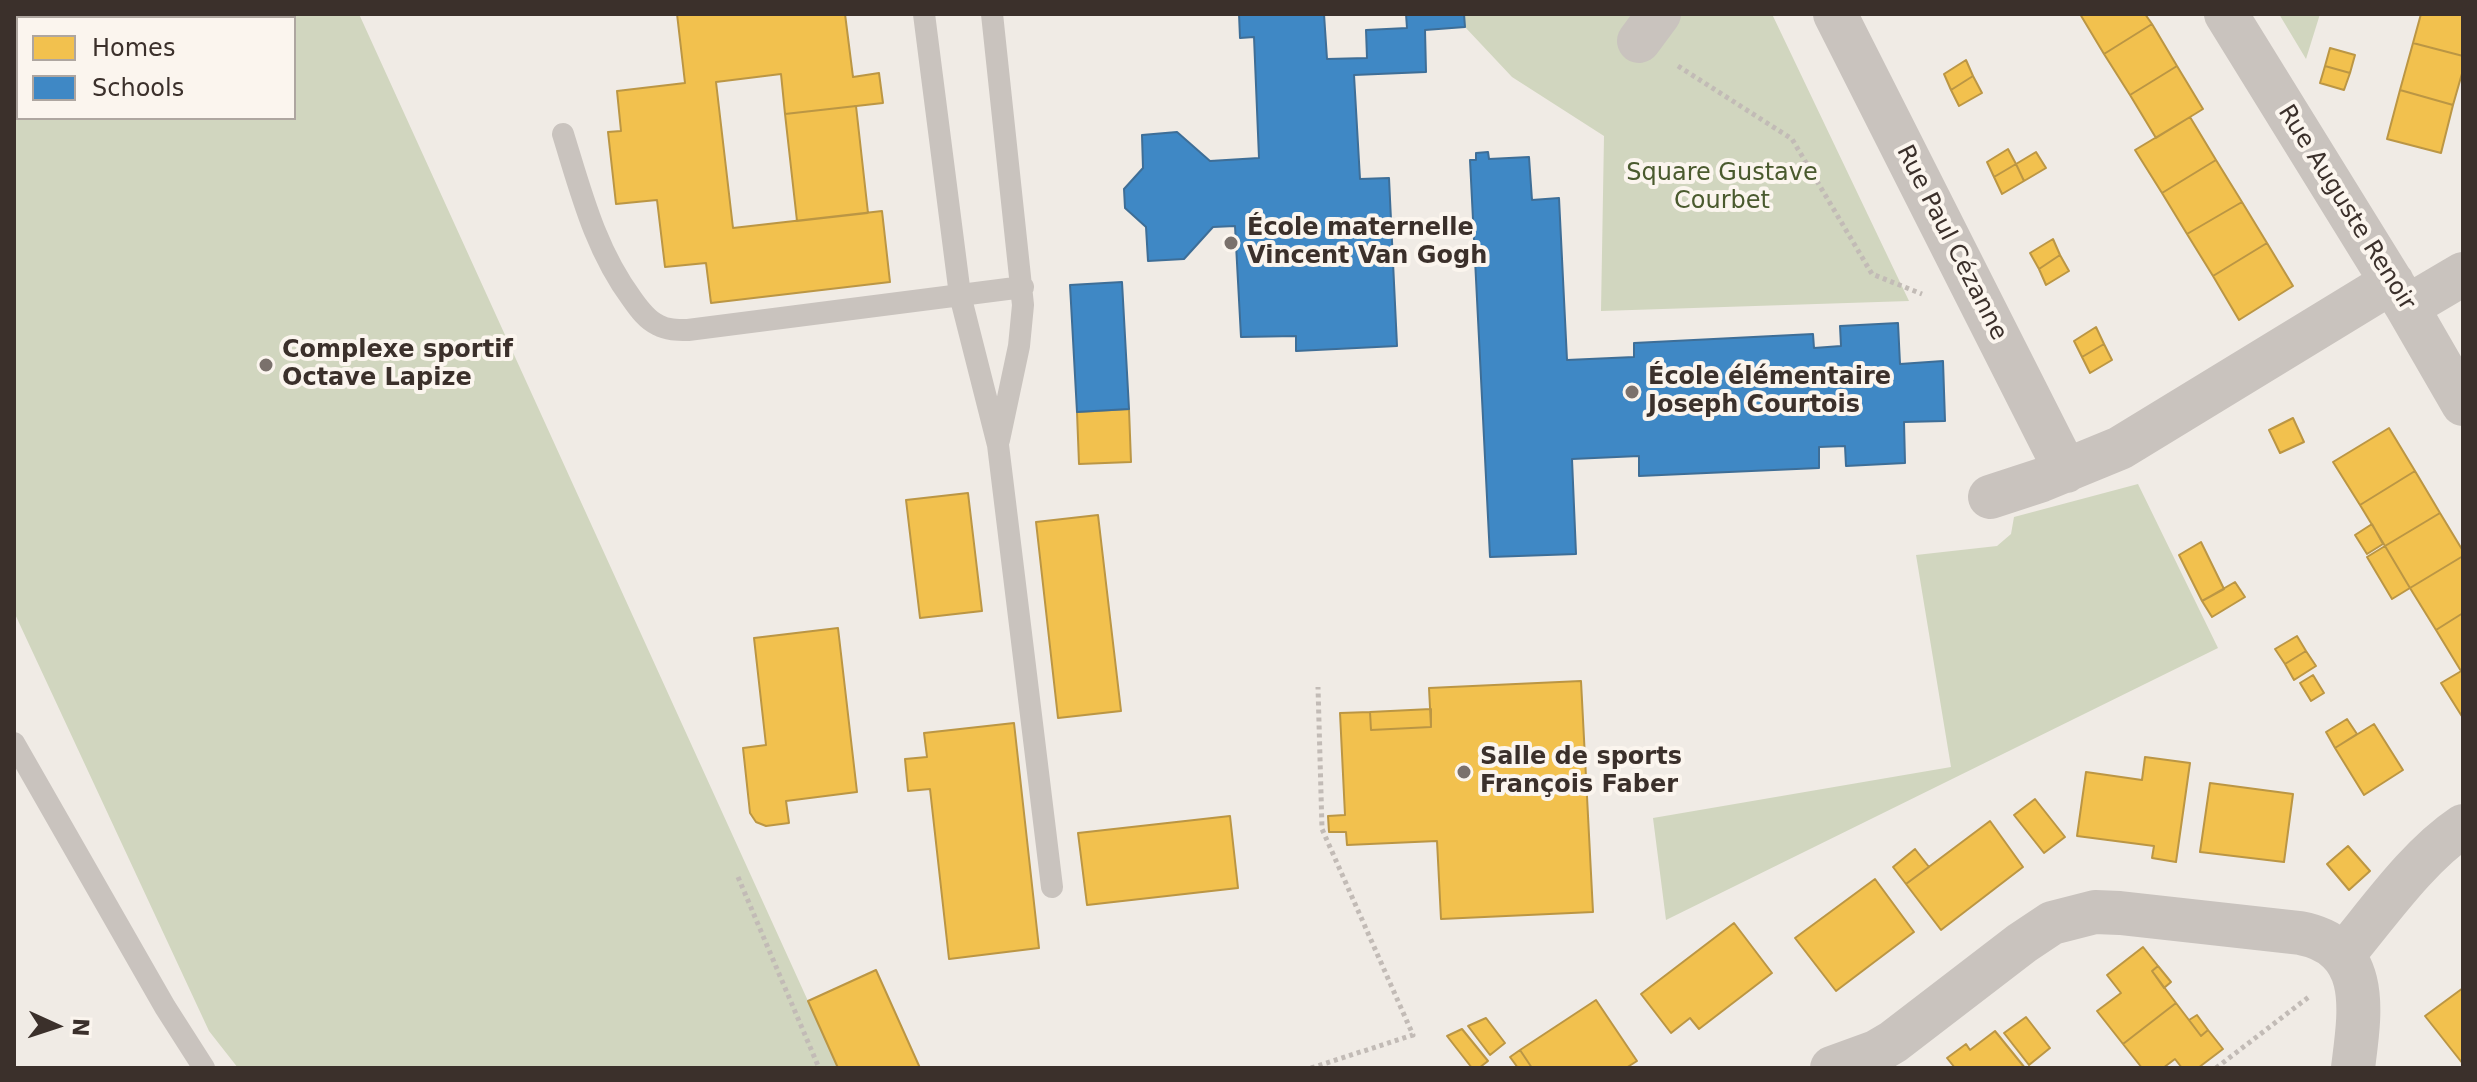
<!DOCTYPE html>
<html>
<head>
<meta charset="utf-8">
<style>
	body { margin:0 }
	#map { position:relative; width:2477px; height:1082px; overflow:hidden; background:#f0ebe5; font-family:"DejaVu Sans",sans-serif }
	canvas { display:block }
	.frame { position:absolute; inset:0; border:16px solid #3b302b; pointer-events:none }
	.legend { position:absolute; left:16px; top:16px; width:280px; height:104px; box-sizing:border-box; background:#fbf5ee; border:2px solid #aea6a0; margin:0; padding:10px 14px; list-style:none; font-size:24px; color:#3b302b }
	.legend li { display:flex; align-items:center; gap:16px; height:40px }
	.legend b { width:40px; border:2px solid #aea6a0 }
	.north { position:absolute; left:16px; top:986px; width:80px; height:80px; -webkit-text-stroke:6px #fbf5ee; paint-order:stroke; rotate:93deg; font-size:22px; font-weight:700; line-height:32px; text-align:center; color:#3b302b }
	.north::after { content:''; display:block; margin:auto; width:28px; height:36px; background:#3b302b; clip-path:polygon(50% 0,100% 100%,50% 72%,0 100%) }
</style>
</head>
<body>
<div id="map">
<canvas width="2477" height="1082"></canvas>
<div class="frame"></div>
<ul class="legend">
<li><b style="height:22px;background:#f2c14e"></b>Homes</li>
<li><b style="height:22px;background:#3f88c5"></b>Schools</li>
</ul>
<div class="north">N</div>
</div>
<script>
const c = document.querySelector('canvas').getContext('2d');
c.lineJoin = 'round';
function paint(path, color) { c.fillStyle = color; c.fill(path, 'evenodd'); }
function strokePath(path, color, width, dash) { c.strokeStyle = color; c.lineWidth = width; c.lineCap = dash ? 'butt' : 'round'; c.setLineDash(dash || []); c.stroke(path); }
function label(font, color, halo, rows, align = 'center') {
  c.font = font + ' "DejaVu Sans",sans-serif'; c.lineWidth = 8; c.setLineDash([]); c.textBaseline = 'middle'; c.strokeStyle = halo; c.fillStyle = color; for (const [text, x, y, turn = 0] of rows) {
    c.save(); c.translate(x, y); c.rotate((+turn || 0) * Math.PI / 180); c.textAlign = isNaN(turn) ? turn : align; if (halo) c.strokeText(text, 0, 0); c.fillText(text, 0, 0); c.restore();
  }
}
paint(new Path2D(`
	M231,14H359L808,1001L876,970L920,1068H238L209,1031L14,612V116L18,114V118H294V18H223Z
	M1464,14H1772L1909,301L1601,311L1604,136L1512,77L1465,27Z
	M2279,14H2320L2306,59Z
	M2138,484L2218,648L1666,920L1653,818L1951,767L1916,555L1997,546L2011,534L2014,517Z`), '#d1d6bf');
const homes = new Path2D(`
	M677,14H845L853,77L879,73L883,103L785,114L781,74L716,82L733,228L882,211L890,282L711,303L706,263L665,267L657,200L616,204L608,132L621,131L617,91L685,83Z
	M2080,14H2145L2152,24L2104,54Z
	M2421,14H2463V56L2413,43Z
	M2152,24L2177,66L2130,95L2104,54Z
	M2413,43L2463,56V70L2453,105L2400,90Z
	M2330,48L2355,55L2350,73L2325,66Z
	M1966,60L1973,76L1951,90L1944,74Z
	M2177,66L2203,109L2156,138L2130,95Z
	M2325,66L2350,73L2344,90L2320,83Z
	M1973,76L1982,93L1959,106L1951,90Z
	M2400,90L2453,105L2441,153L2387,139Z
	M856,106L868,213L797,221L785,114Z
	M2190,117L2216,160L2162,193L2135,150Z
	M2008,149L2016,164L1994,177L1987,162Z
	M2036,152L2046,168L2024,181L2016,164Z
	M2216,160L2242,202L2187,234L2162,193Z
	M2016,164L2024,181L2002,194L1994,177Z
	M2242,202L2267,243L2213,276L2187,234Z
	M2053,239L2060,255L2039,269L2030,253Z
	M2267,243L2293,286L2239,320L2213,276Z
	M2060,255L2069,271L2046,285L2039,269Z
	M2096,327L2104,344L2082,357L2074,341Z
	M2104,344L2112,360L2090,373L2082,357Z
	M1129,409L1131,462L1079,464L1077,412Z
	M2293,418L2304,442L2280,453L2269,430Z
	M2389,428L2415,471L2360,505L2333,462Z
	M2415,471L2440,513L2385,546L2360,505Z
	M968,493L982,611L920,618L906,500Z
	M2440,513L2463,551V556L2410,588L2385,546Z
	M1098,515L1121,711L1058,718L1036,522Z
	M2372,524L2383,544L2367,554L2355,535Z
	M2201,542L2224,589L2202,601L2179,555Z
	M2385,546L2410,588L2392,599L2367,557Z
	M2463,556V613L2436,630L2410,588Z
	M2235,582L2245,597L2212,617L2202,601Z
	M2463,613V670L2461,671L2436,630Z
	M838,628L857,792L786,801L789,823L766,826L756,822L750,813L743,748L766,745L754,638Z
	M2297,636L2306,651L2285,664L2275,649Z
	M2306,651L2316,666L2294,680L2285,664Z
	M2463,670V718L2441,683Z
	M2313,675L2324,693L2311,701L2300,683Z
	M1581,681L1593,912L1441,919L1437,841L1347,845L1346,832H1329L1328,816L1345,815L1340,713L1370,712L1371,730L1431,727L1429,688Z
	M1431,709V727L1371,730L1370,712Z
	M2347,719L2357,734L2335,748L2326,732Z
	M1014,723L1039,948L949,959L930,789L908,791L905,759L927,757L924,733Z
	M2374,724L2403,770L2364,795L2335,748Z
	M2145,757L2190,763L2176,862L2152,858L2154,846L2077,836L2086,772L2142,780Z
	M2210,783L2293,794L2284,862L2200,852Z
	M2035,799L2065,837L2044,853L2014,815Z
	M1230,816L1238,888L1087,905L1078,833Z
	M1990,821L2023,867L1941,930L1906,884Z
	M2348,846L2370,871L2349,890L2327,864Z
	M1915,849L1929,867L1906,884L1893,867Z
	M1875,879L1914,932L1836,991L1795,938Z
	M1734,923L1772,973L1699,1029L1690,1018L1671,1033L1641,994Z
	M2143,947L2158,966L2152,971L2176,1003L2123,1044L2097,1011L2121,993L2107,975Z
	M2158,966L2171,982L2164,988L2152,971Z
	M876,970L920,1068H838L808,1001Z
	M2463,988V1064L2425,1016Z
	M1596,1000L1637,1061L1626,1068H1532L1520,1050Z
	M2176,1003L2201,1036L2208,1030L2223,1049L2198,1068H2182L2175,1059L2163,1068H2142L2123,1044Z
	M2197,1015L2208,1030L2201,1036L2189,1020Z
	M2026,1017L2050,1048L2029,1065L2004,1033Z
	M1486,1018L1505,1043L1490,1055L1468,1026Z
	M1462,1029L1488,1061L1479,1068H1472L1447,1036Z
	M1995,1031L2025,1068H1955L1947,1058L1966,1044L1970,1050Z
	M1520,1050L1532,1068H1518L1510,1057Z`);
paint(homes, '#f2c14e');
strokePath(homes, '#bb9644', 2);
const schools = new Path2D(`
	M1239,14H1324L1327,59L1367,58L1366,30L1407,28L1406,14H1464L1465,27L1425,30L1426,72L1354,75L1360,179L1389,178L1397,346L1296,351V336L1241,337L1235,226L1213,227L1184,259L1148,261L1146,227L1125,208L1124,189L1143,168L1142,135L1177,132L1210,161L1259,158L1254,37L1240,38Z
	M1488,152L1489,159L1529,157L1532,200L1559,198L1567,360L1634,357V343L1813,334L1814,348L1841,346L1840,326L1898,323L1900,364L1943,361L1945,421L1904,422L1905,463L1846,466L1845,446L1819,447V468L1639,476V456L1572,459L1576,554L1490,557L1470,160H1476V153Z
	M1122,282L1129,409L1077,412L1070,285Z`);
paint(schools, '#3f88c5');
strokePath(schools, '#3e6e97', 2);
strokePath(new Path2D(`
	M1678,66L1792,139L1872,274L1922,294
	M738,877L819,1068
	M1311,1068L1413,1035L1322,829L1318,687
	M2216,1068L2310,996`), '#c2bbb6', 5, [4, 4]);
strokePath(new Path2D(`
	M924,14L960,295L998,445L1052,887
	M992,14L1023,305L1019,346L999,440
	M42,18L47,14
	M14,39L18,36
	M563,134C581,192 595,249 632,299C639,309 647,320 658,325C667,330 677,330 688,330L1023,287
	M14,743L165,1007L204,1068`), '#c9c3be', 22);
strokePath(new Path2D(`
	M1835,14L2066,471
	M2226,14L2407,307L2463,404
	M1639,41L1659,14
	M2407,307L2463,274
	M1990,497L2042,480L2120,448L2392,282
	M2344,954C2379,912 2418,856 2463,826
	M1832,1068L1876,1052L1893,1042L2022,943L2052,923L2095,912L2120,913L2300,933C2372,947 2360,1012 2353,1068`), '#c9c3be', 44);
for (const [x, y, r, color] of [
	[1231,243,8,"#7a716c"],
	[266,365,8,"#7a716c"],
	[1632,392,8,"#7a716c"],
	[1464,772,8,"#7a716c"]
]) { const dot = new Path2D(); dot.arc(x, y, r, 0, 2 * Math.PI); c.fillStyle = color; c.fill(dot); strokePath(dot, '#fbf5ee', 3); }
label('24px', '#4a5a2e', '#fbf5ee', [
	["Square Gustave",1722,174],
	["Courbet",1722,202]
]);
label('24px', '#3b302b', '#fbf5ee', [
	["Rue Auguste Renoir",2346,208,58],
	["Rue Paul Cézanne",1951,243,63]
]);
label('bold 24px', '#3b302b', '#fbf5ee', [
	["École maternelle",1247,229],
	["Vincent Van Gogh",1247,257],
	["Complexe sportif",282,351],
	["Octave Lapize",282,379],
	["École élémentaire",1648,378],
	["Joseph Courtois",1648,406],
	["Salle de sports",1480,758],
	["François Faber",1480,786]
], 'left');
</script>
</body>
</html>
